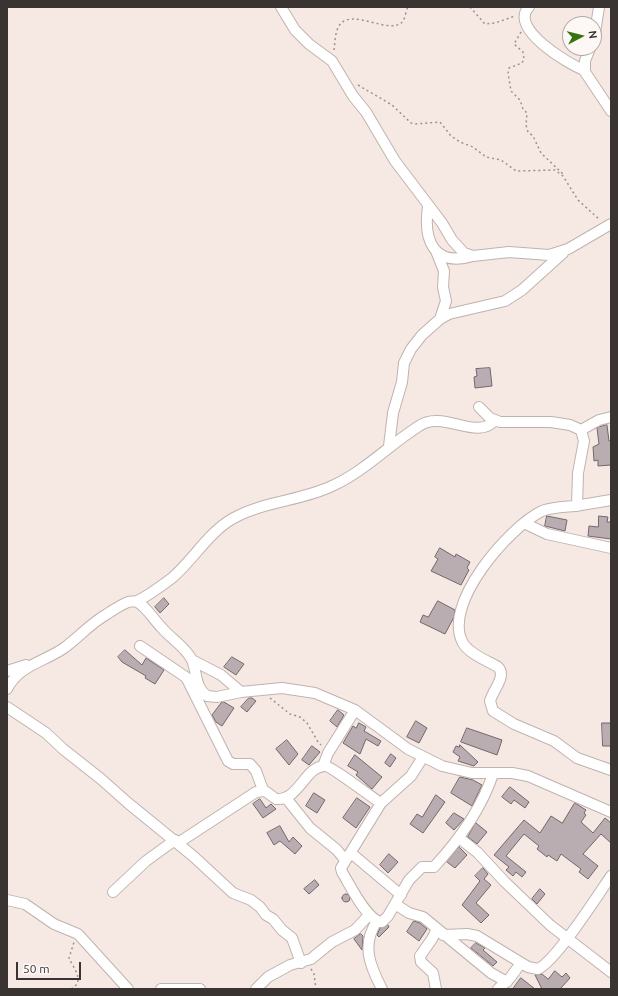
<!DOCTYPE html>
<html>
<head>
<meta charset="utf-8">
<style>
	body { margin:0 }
	#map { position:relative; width:618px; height:996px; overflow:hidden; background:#f6e9e4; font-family:Ubuntu,sans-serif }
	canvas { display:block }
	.frame { position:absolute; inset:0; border:8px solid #393432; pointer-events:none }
	.north { position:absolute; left:562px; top:16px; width:40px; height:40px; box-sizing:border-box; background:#fdf8f6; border:1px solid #afaaa8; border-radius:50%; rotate:83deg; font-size:11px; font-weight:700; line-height:16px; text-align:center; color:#393432 }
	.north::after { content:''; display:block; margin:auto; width:14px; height:18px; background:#38740b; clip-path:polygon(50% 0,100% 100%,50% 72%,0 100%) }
	.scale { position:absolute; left:16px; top:962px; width:65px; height:18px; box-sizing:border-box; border:2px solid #393432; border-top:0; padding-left:5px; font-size:12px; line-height:14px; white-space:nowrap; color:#393432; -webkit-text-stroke:3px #fdf8f6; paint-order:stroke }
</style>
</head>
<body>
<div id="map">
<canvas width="618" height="996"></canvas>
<div class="frame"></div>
<div class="north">N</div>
<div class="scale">50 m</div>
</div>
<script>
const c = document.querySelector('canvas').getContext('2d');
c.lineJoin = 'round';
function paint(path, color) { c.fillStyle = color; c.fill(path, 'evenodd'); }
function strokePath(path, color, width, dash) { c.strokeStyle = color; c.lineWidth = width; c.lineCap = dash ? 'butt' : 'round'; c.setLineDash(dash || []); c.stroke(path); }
const building = new Path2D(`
	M490,368L492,386L475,388L474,377L477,376L476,369Z
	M607,425L609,441L611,440V465L598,466V460L594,461L593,447L599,444L597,428Z
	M547,516L567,520L565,531L545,526Z
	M599,516L608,517L607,522H611V539L588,536L589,526L598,527Z
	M440,548L455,557L456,554L470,562L467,568L469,570L461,585L431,571L438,559L435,557Z
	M164,598L169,604L160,613L155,607Z
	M438,601L455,610L454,617L445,634L420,622L423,615L428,617Z
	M125,650L142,665L146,658L164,670L155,684L145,678L146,676L122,662L118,657Z
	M232,657L244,664L236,675L224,667Z
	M249,698H252L256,701L247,712L241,707Z
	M224,702L234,708L222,726L216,722L212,715L221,703Z
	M338,710L344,715L337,727L330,721Z
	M416,721L427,728L419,743L407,737Z
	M359,723L366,727L364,731L381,741L378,746L366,739L360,754L343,743L353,726L356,728Z
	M602,723H611V746H603Z
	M467,728L502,740L497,755L461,742Z
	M287,740L298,754L289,765L276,749Z
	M460,745L478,762L474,766L458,761L460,757L453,752L456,746L459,747Z
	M312,746L320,752L309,765L302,760Z
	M391,754L396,758L390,767L385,763Z
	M355,755L382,777L372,789L356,775L358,772L348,766Z
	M460,777L473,780L482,785L472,806L451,793Z
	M510,787L529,802L525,808L514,800L511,804L502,797Z
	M314,793L325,800L317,813L306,806Z
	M436,795L445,802L423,833L410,824L417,814L422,817Z
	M357,798L370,807L356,828L343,818Z
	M260,799L266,808L271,804L276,809L263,818L253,804Z
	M575,803L586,810L584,813L586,815L581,822L593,833L605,818L611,823V843L601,834L583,854L598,866L588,879L579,872L581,869L561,854L557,861L548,855L547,857L537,849L539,846L524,834L506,856L526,872L522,877L516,872L513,876L506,870L509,867L494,855L524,820L540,833L551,816L562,823Z
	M454,813L464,819L454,830L446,823Z
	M476,823L487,832L477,844L468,837Z
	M280,826L289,842L293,837L302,846L295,854L280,841L274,845L267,833Z
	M459,847L467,855L455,868L447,862Z
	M389,854L398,862L388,873L380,865Z
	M483,868L488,874L484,879L491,885L476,903L489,915L481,923L462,905L480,881L475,876Z
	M315,880L319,885L309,894L304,889Z
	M540,889L545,894L537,904L532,899Z
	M342 898a4 4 0 1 1 8 0a4 4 0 1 1-8 0Z
	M414,921L420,923L427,929L419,941L407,932Z
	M388,925L389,927L379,937L377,935L380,928Z
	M361,934L363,936L362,950L354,939Z
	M476,943L485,948L483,950L497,962L493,966L471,948Z
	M555,971L562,977L566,973L570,978L560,989H542L535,975L542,974L548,979Z
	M521,978L535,989H513Z`);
paint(building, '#b9adb1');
strokePath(building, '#72676b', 1);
const minor = new Path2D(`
	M281,7L295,30L309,44L332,61L353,96L366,112L395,161L442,223L452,240L464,253L473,256L509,252L549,255L568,249L611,224
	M529,7C508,28 568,64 584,70
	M594,39L599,7
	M590,48L585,61V72L611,111
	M428,207C423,241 434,267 473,256
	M436,251L444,271L443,287L446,301L440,319
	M479,407L490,418L500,422H551L570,425L581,430L584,441L578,473L577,506
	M581,430L599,420L611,417
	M389,446L393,413L402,382L404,363L411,349L422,335L440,319L449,314L505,301L522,290L563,253
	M611,500C599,502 587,504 575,506C564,507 552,507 542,511C509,527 441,605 463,643C469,654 488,661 498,667C507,676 493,690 490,701L493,711L514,724L554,741L577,758L611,770
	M524,523L547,534L611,548
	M136,601C147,607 153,619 162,628C171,639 185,646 192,660C197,672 195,688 207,696L217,697L241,692L282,688L315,693L355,710L408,749L442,766L472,773H512L528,776L611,812
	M140,646L193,682
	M192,660L221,675L241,692
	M7,671L26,665
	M187,679L228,761L233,764H250L256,771L263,790
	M7,689C19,665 44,662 64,648C79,637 91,623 107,614C113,610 121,605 128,602C131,601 134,602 137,601C146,597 164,584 172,578C193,560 208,533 232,519C263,501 301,501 332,486C365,471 389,445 419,426C443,409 477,442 495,420
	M7,707L46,733L63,749L101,779L128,803L193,856L233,893L251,900L260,907L266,915L273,919L282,930L292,938L301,963
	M423,757L411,776L381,803L341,868L342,872C350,885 367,921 382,922L388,916L409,880L422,867H434C459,840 481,810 493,774
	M323,766L328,753L355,710
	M286,798L310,828L337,850L345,860
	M459,838L477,852L505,882L550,925L611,972
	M178,843L256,792L265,791L276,799C299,801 305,766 325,766C331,766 371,797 381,803
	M351,853L401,895
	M113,892L146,861L175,840
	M7,900L25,904L54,924L78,934L128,989
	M395,904L409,913L423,917L491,973L507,982
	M377,921C361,945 370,966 382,989
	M443,935L467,934L477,936L528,967L538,969C556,961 598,895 611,876
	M161,989H200
	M256,989L268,977L290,965L311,959L332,942L355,930L369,915
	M436,989L433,973L421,962L420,956L432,939L437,929
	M498,989L510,978L521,963`);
strokePath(minor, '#bfb3af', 12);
strokePath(new Path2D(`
	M470,7L485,24L495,23L515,16
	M521,32L514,44L523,52L524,59L522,63L509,68L508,73L511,91L520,100L523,109L527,113L526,125L528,132L533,136L541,153L563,174
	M334,50C335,43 335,32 339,26C351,6 391,37 403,21C405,18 406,11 408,7
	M358,85L392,105L411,123L415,124L440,122L451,136L460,142L473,147L486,157L501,160L516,171L555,170L563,176L578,200L600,220
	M270,698L290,714L300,717L307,723L318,742L321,745
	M311,969L314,974L316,989
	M71,989C86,981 73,968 69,958L74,942`), '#9a918d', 1.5, [2, 3]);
strokePath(minor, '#fff', 10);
</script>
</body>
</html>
